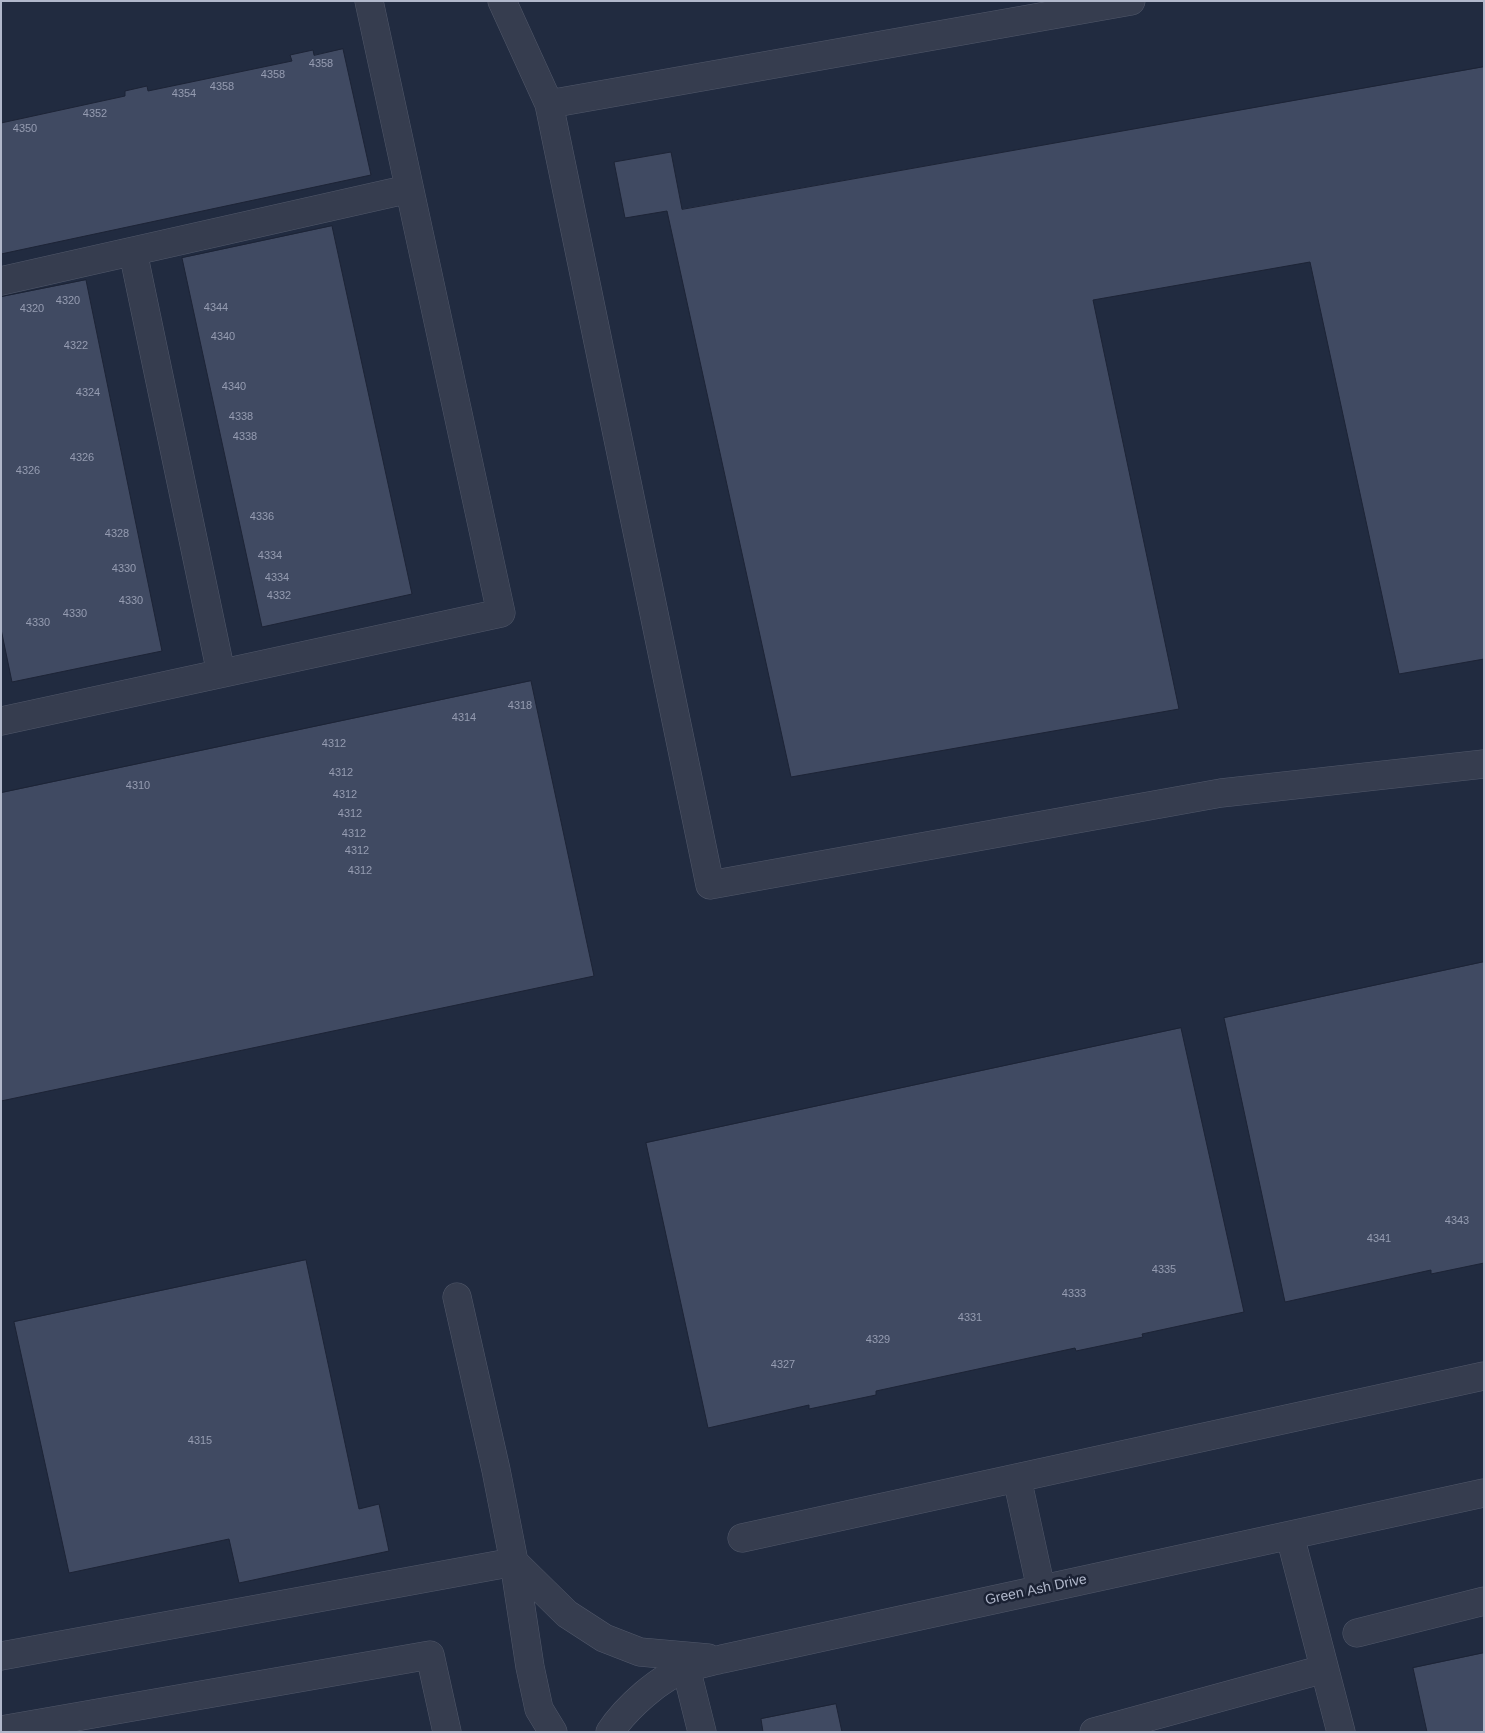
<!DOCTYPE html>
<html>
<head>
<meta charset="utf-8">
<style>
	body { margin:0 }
	#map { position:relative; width:1485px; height:1733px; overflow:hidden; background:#212b40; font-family:Arial,sans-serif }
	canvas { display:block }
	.frame { position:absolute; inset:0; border:2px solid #b1b8cb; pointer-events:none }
</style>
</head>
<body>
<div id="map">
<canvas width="1485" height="1733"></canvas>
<div class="frame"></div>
</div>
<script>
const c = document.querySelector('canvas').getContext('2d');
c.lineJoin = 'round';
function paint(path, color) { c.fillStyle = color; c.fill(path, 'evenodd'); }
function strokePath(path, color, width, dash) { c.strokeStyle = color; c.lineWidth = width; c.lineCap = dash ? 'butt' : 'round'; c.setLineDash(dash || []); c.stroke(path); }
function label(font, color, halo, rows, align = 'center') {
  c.font = font + ' Arial,sans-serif'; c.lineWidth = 5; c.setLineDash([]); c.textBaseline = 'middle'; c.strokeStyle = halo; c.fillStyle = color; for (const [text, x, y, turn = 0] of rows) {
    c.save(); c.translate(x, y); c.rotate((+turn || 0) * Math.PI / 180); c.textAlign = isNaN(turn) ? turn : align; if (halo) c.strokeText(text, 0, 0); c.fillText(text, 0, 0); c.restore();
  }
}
const building = new Path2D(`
	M343,49L371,175L1,254V123L125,96V91L147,86L148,91L292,61L290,55L313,50L314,55Z
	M1484,67V659L1399,674L1310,262L1093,300L1179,709L791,777L667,211L625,218L614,162L671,152L682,209Z
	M332,226L412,594L262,627L182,258Z
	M86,280L162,651L12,682L1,629V297Z
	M531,681L594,976L1,1101V793Z
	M1484,962V1263L1431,1274V1270L1285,1302L1224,1018Z
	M1181,1028L1244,1312L1142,1334L1143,1337L1076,1351L1075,1348L876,1391V1395L809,1409V1405L708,1428L646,1143Z
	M306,1260L359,1509L379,1504L389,1551L239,1583L229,1539L69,1573L14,1322Z
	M1484,1653V1732H1427L1413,1668Z
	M836,1704L842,1732H763L761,1719Z`);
paint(building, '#404a62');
strokePath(building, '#1d2436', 1);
const minor = new Path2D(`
	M502,1L549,104L710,885L1221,793L1484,764
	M549,104L1131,1
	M133,252L221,673
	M1,281L409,189
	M1,721L501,613L369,1
	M457,1297L496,1470L514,1562L530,1667L539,1709L553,1732
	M1017,1478L1041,1589
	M1290,1536L1341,1732
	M742,1538L1484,1376
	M514,1562L567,1614L604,1638L640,1652L708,1658
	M1357,1633L1484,1601
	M1,1656L514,1562
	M686,1668L702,1732
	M1,1730L430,1655L447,1732
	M610,1732C626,1708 660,1677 687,1668C698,1664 710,1662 722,1659L1484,1493
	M1094,1732L1324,1669`);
strokePath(minor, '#51586a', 29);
strokePath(minor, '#363d4f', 28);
label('11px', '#959cb1', null, [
	["4358",321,64],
	["4358",273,75],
	["4358",222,87],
	["4354",184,94],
	["4352",95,114],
	["4350",25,129],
	["4320",68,301],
	["4344",216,308],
	["4320",32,309],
	["4340",223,337],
	["4322",76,346],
	["4340",234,387],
	["4324",88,393],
	["4338",241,417],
	["4338",245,437],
	["4326",82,458],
	["4326",28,471],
	["4336",262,517],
	["4328",117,534],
	["4334",270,556],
	["4330",124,569],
	["4334",277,578],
	["4332",279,596],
	["4330",131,601],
	["4330",75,614],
	["4330",38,623],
	["4318",520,706],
	["4314",464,718],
	["4312",334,744],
	["4312",341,773],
	["4310",138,786],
	["4312",345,795],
	["4312",350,814],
	["4312",354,834],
	["4312",357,851],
	["4312",360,871],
	["4343",1457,1221],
	["4341",1379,1239],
	["4335",1164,1270],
	["4333",1074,1294],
	["4331",970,1318],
	["4329",878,1340],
	["4327",783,1365],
	["4315",200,1441]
]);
label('14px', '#b1b8cb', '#1b2234', [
	["Green Ash Drive",1036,1590,-12]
]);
</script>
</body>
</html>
